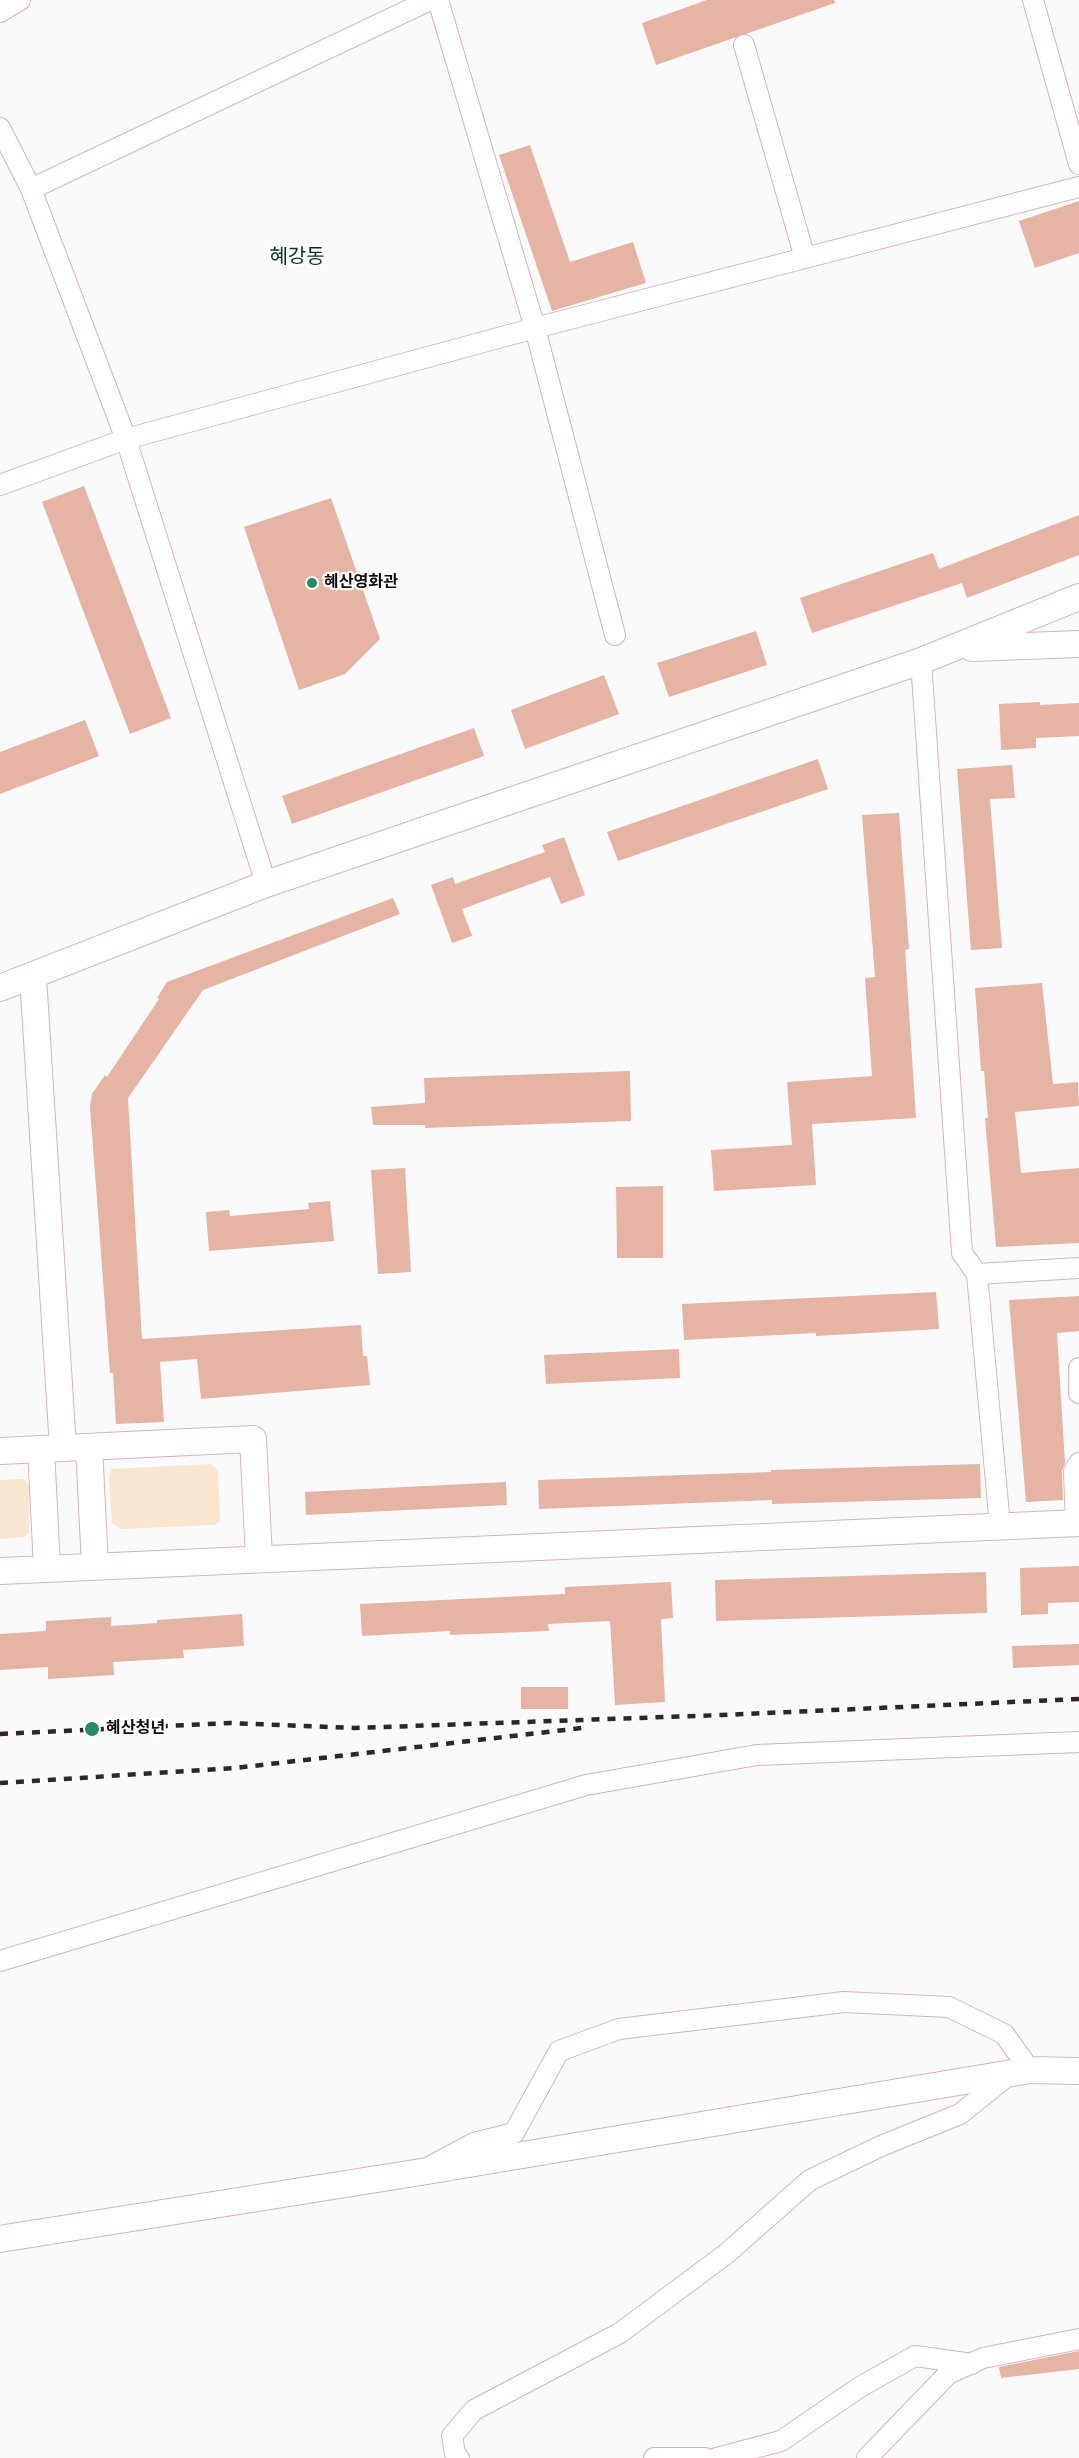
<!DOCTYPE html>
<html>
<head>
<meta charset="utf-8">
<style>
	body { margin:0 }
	canvas { display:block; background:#fafafa }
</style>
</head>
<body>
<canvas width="1079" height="2458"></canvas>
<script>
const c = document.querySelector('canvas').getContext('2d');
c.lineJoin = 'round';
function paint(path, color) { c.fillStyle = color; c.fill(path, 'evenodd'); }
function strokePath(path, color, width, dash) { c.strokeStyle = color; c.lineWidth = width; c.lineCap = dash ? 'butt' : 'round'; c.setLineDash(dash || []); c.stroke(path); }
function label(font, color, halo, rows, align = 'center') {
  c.font = font + ' "Times New Roman","Noto Sans KR",serif'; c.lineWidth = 4.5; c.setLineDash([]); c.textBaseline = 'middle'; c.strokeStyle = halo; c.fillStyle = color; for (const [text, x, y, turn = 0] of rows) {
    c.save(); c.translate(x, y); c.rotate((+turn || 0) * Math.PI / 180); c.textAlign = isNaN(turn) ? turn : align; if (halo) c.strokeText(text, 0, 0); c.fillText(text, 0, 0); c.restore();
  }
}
paint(new Path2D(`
	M211,1464L218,1470L220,1521L215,1525L120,1529L112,1523L109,1479L111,1469Z
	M23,1479L29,1485V1533L24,1537L0,1539V1480Z`), '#fae6d0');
paint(new Path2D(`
	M707,0H834L835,3L656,65L642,23Z
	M530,145L570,262L633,242L646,283L552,311L499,155Z
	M1079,201V253L1035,268L1019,221Z
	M84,486L171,718L130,734L42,502Z
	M331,498L380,639L345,674L299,690L244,527Z
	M1079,515V555L967,598L962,583L812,633L800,598L933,553L939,569Z
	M756,631L767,665L669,697L657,663Z
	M604,675L619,714L525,749L511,710Z
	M1040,702V705L1079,703V736L1036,738V748L1001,750L999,704Z
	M85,720L99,756L0,794V752Z
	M474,728L484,756L292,824L282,796Z
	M818,759L828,789L618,861L607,832Z
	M1012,765L1015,798L990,799L1002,948L971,950L957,769Z
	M899,813L909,949L905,950L916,1118L812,1124L816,1185L714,1191L711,1150L792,1145L787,1082L872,1076L865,978L875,977L862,815Z
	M564,837L585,895L561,904L550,877L462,909L472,936L452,943L431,885L453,877L455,884L545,852L542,845Z
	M393,898L400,914L203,990L128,1098L142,1339L361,1325L363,1356H367L370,1385L201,1399L197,1359L160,1362L164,1422L116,1424L113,1373H110L90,1107L92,1094L105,1075L107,1077L159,999L157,998L167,982Z
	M1042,983L1053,1084L1078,1082L1079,1106L1015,1112L1021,1173L1079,1168V1243L996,1247L985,1118H988L984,1071H981L975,988Z
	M630,1071L631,1121L425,1128V1125H373L371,1107L425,1103L424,1078Z
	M405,1168L411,1272L378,1274L371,1170Z
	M663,1186V1258H617L616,1187Z
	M330,1201L334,1241L209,1251L206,1212L229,1210L230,1216L309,1209L308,1203Z
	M936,1292L939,1329L816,1336V1333L684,1340L682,1304Z
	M1079,1296V1331L1057,1333L1065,1463L1062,1471L1063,1500L1026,1502L1009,1300Z
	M679,1349L680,1378L546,1384L544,1355Z
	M980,1464L981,1498L772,1504V1500L539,1509L538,1480L771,1472V1470Z
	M506,1482L507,1505L306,1515L305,1492Z
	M1079,1566V1602L1048,1603V1614L1021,1615L1020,1568Z
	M986,1572L987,1613L716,1621L715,1580Z
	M671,1582L673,1618L661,1619L665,1702L615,1705L610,1621L548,1624L549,1631L450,1635V1631L362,1636L360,1604L565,1594V1587Z
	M242,1614L244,1646L183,1650L184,1658L113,1662L114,1675L48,1679V1667L0,1670V1634L46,1631V1621L111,1617V1626L157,1623V1620Z
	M1079,1644V1665L1013,1668L1012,1646Z
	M521,1687H568V1709H521Z
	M1079,2351V2369L1001,2378L999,2367Z`), '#e5b4a4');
const minor = new Path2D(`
	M438,0L535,328L615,635
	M1033,0L1079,164
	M0,12L20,0
	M744,45L805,258
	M0,128L31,189L126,439L266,884
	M31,189L430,0
	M0,485L126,439L535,328L1079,187
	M921,661L962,1253L977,1274L1000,1526
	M977,1274L1079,1268
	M1079,1368V1393
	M1076,1523L1074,1471L1079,1463
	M0,1961L586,1785L757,1755L1079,1742
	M431,2166L474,2143L514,2133L559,2051L619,2029L844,2002L949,2007L1004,2034L1030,2070
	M459,2458L455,2454L452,2436L474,2410L620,2333L726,2254L810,2180L881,2146L960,2114L1010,2074
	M654,2458H705
	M717,2458L781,2441L860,2387L915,2356L972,2364
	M867,2458L948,2374L983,2358L1079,2339`);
const major = new Path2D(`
	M972,648L1079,644
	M33,977L63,1448
	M0,988L266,884L921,661L1079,597
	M89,1447L95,1566
	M41,1449L47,1568
	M0,1451L253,1439L259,1558
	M0,1571L1079,1523
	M0,2239L421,2172L1030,2070L1079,2071`);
strokePath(minor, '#d9b3b9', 22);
strokePath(major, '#d9b3b9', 28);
strokePath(minor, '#fff', 20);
strokePath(major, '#fff', 26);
strokePath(new Path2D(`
	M0,1734L230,1723L355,1728L722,1715L1079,1699
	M0,1783L235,1768L582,1728`), '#302527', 4.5, [8, 8]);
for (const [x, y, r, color] of [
	[312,583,6,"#258a66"],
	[92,1729,8,"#258a66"]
]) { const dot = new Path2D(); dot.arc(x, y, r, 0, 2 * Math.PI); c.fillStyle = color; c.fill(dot); strokePath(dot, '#fff', 2); }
label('bold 16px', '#160a0c', '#fff', [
	["혜산영화관",324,583],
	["혜산청년",106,1729]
], 'left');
label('20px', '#013422', '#fff', [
	["혜강동",297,258]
]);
</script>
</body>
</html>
